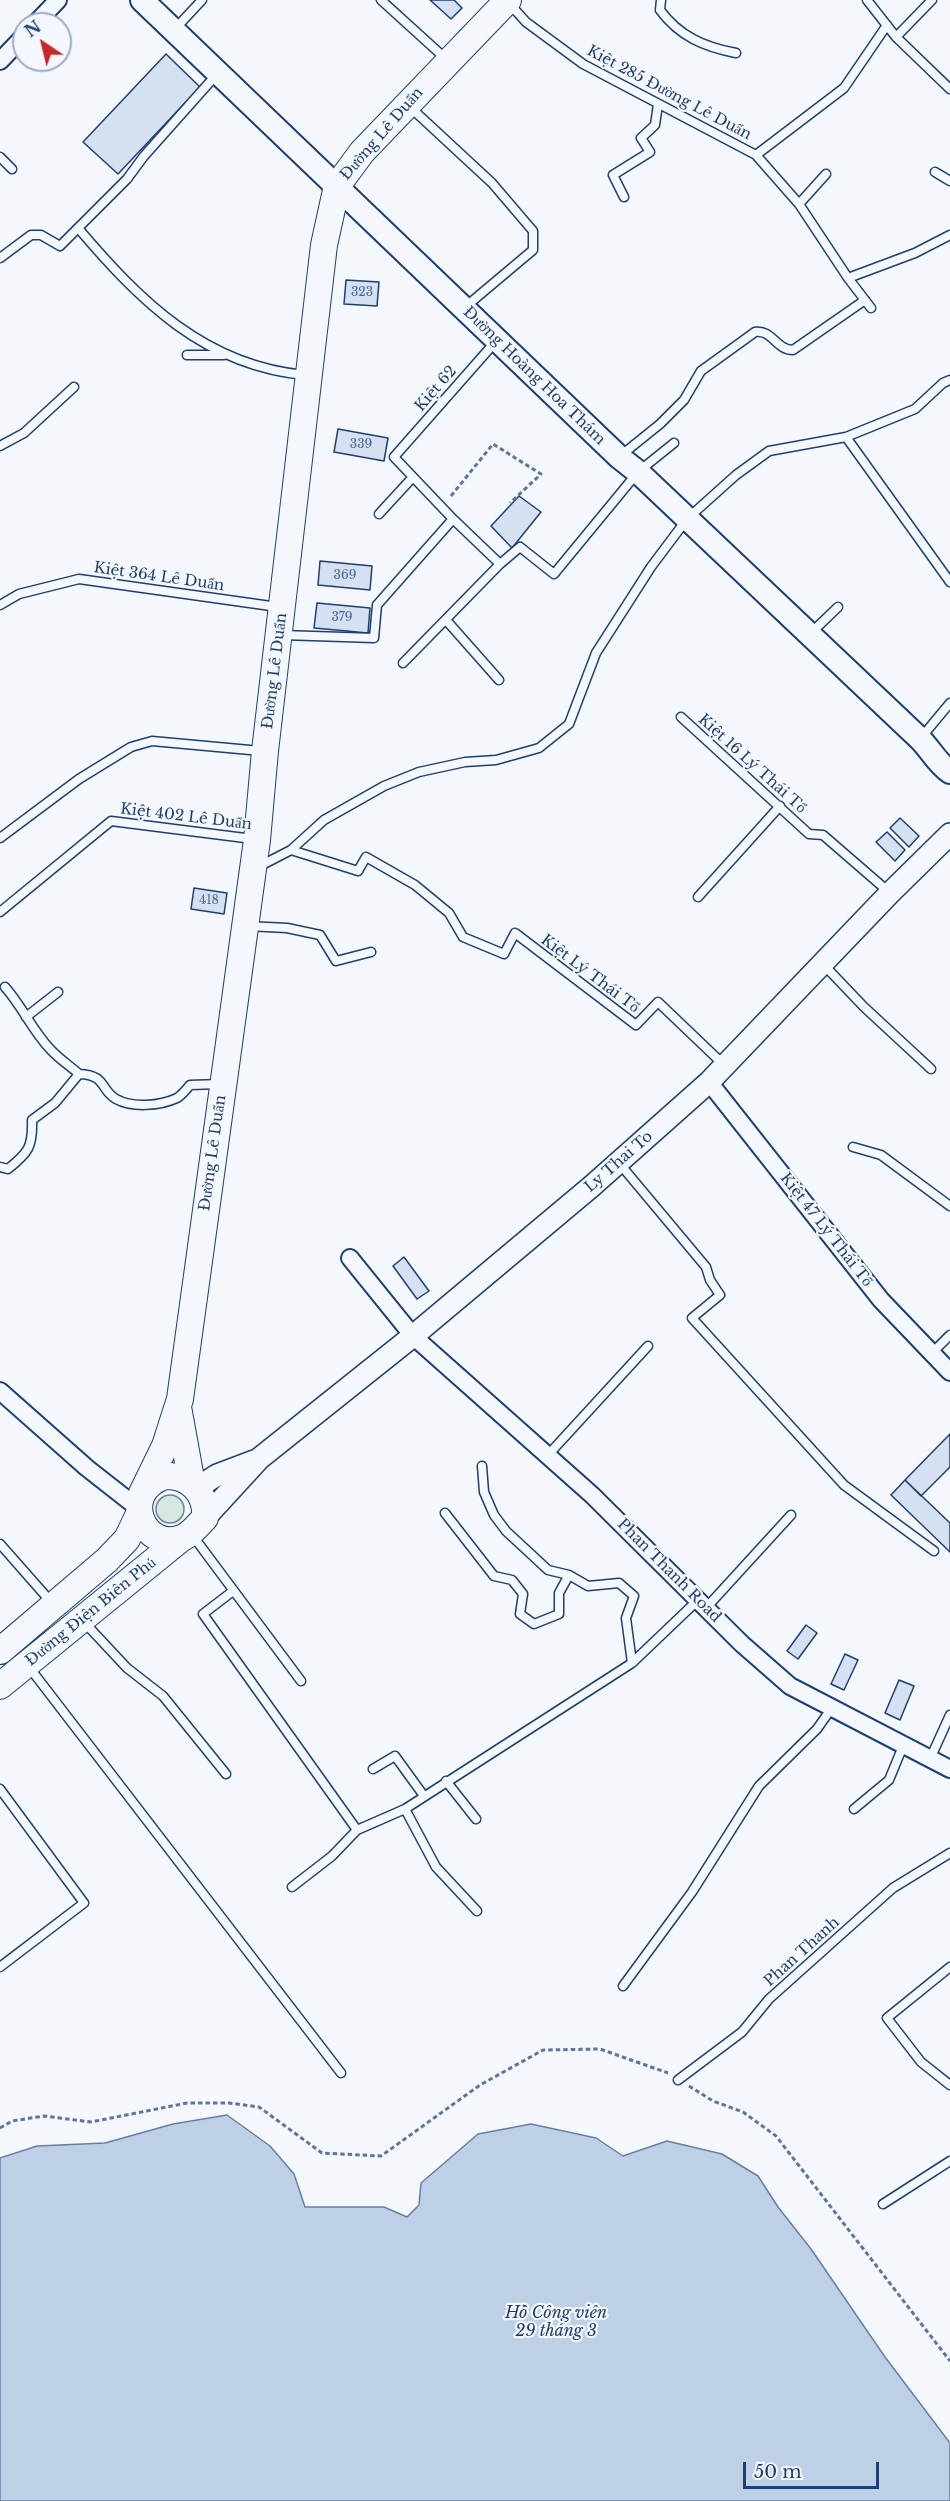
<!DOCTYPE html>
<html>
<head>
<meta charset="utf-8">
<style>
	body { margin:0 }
	#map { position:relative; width:950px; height:2501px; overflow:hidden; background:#f4f7fb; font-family:"Libre Baskerville",serif }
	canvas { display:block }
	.north { position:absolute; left:12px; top:12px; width:60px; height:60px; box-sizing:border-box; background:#f4f7fb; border:2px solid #9eadc5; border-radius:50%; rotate:325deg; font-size:16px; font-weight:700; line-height:24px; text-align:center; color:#1d3f73 }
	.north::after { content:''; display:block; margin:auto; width:21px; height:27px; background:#c62828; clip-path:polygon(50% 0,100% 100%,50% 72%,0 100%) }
	.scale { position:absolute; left:743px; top:2462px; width:136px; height:27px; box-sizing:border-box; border:3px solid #1d3f73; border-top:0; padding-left:8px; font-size:18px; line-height:21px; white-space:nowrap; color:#1d3f73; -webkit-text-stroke:4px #f4f7fb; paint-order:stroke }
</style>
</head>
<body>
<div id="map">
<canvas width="950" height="2501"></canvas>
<div class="north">N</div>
<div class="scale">50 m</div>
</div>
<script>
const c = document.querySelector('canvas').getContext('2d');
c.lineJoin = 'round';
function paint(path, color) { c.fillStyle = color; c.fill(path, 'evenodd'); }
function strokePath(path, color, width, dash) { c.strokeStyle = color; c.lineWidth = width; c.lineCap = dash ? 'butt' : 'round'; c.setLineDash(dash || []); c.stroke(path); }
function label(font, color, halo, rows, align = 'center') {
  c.font = font + ' "Libre Baskerville",serif'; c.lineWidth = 4.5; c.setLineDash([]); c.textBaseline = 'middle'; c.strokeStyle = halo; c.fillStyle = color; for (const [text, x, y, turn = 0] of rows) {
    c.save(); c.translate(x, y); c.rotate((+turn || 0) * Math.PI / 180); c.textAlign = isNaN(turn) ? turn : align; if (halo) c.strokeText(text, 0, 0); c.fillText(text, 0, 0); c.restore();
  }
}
const green = new Path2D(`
	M156 1509a14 14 0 1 1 28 0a14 14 0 1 1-28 0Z`);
paint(green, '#d7e8df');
strokePath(green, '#687fa3', 1.5);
const water = new Path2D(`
	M227,2115L270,2146L294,2174L305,2207H384L407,2217L419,2205L421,2183L478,2134L531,2124L596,2138L623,2156L667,2141L722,2154L758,2176L778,2207L811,2249L885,2357L950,2443V2501H0V2158L37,2146L105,2143L173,2124Z`);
paint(water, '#bed0e5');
strokePath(water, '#687fa3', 1.5);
const building = new Path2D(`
	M430,0H454L462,8L451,19Z
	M166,54L200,87L118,174L83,142Z
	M346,280L379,282L377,306L344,304Z
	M338,429L388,438L384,461L334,452Z
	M519,496L541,512L512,548L491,526Z
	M320,561L372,566L370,590L318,585Z
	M317,603L370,608L368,633L314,628Z
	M900,818L919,836L909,847L890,828Z
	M887,832L905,850L895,861L876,842Z
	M194,888L227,893L224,914L191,909Z
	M404,1257L429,1291L417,1299L393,1266Z
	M950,1434V1467L921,1496L905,1480Z
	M905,1480L950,1523V1552L891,1495Z
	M806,1625L817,1633L798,1659L787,1651Z
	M845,1654L858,1660L844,1690L831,1684Z
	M899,1680L914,1686L900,1720L885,1713Z`);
paint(building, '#d5e0f0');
strokePath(building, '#1d3f73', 1.5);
const service = new Path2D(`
	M381,0L446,59
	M661,0L660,10C679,36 704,47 736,53
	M867,0L896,37L950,89
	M508,2L526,22L583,64L756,155L799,204L848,278L871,308
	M174,30L202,0
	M896,37L932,0
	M410,107L492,183L533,231V250L464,308
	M756,155L844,88L887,25
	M0,157L12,169
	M935,172L950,181
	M624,197L613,175L650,152L641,138L655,125L658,104
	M799,204L826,174
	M78,228C140,301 205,366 305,375
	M0,258L31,235H41L60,246L127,179L144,156L217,74
	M848,278L915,253L950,235
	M497,340L394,457L453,519L500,564L520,547L554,574L638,472L674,443
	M187,355H224
	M846,437L950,582
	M0,446L24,433L74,387
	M619,457L660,424L684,400L701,371L755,332C772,329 776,350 793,350L865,300
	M379,514L413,477
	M0,605L19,594L79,579L278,607
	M446,620L499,680
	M811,633L838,607
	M282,635L374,638L377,605L453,519
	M403,663L500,564
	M681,717L809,834L823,835L890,893
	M920,739L950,703
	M0,838L79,779L131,747L152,741L261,751
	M291,850L358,871L366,857L415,885L449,913L463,937L504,954L515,933L636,1025L658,1002L724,1065
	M258,867L291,850L324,820L384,786L419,772L465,762L496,760L539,748L569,724L596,653L651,567L687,519L736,475L769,451L846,437L915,409L943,383L950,380
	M698,897L780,806
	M0,912L111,821L253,839
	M247,926L287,928L320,935L336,961L371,952
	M823,964L864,1007L931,1069
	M5,987C22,1006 32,1030 50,1049C58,1058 70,1066 79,1074
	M26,1017L58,992
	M853,1147L881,1155L950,1206
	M619,1163L706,1267L710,1280L720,1295L692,1318L844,1485L934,1551
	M0,1167L8,1169C28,1153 33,1147 32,1120L55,1103L79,1074C107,1075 100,1090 116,1099C132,1108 160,1106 177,1098C182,1095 186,1090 190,1085L220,1084
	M932,1353L950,1335
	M548,1455L648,1346
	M482,1466L484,1492L494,1515L506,1531L548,1570L569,1575L588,1586L619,1583L634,1596L626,1618L632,1663
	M445,1513L494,1576L512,1580L523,1594L520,1614L534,1624L559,1614V1593L569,1575
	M193,1536L301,1681
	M0,1544L52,1603
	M233,1591L203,1614L357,1830
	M706,1608L791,1515
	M84,1622L127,1668L163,1696L226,1774
	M29,1667L341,2073
	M930,1759L950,1715
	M373,1769L395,1756L424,1796
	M446,1781L476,1819
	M0,1789L84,1903L0,1967
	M405,1809L436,1867L477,1911
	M854,1809L889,1780L903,1746
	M292,1887L332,1856L357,1830L405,1809L632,1663L698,1600
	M950,1967L887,2018L921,2062L950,2085
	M623,1986L692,1892L759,1786L817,1729L831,1709
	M678,2080L742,2032L769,1999L893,1888L950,1853
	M883,2204L950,2161`);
const minor = new Path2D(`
	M35,24L58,0
	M0,61L24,36
	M709,1082L881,1300L950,1372
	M350,1258L413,1336L592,1495L742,1644L790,1686L950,1769
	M0,1391L87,1468L138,1508`);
const tertiary = new Path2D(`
	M197,1488L217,1475L254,1461
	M205,1518L260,1458L413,1336L592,1186L709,1082L890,893L950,834`);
const secondary = new Path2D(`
	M142,0L619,457L638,472L920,739C931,750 937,763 950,772`);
const primary = new Path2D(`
	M178,1407L192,1484
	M165,1476C189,1475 207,1493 205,1518C198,1525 192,1533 184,1537C145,1555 116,1493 165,1476Z
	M142,1493L165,1446L180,1399L257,840L265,751L324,245L337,186L362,152L508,0
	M0,1651L107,1560L127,1539L139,1514
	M0,1686L182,1538`);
strokePath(service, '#1d3f73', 11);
strokePath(minor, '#1d3f73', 20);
strokePath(tertiary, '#1d3f73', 24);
strokePath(secondary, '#1d3f73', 26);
strokePath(primary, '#1d3f73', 28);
strokePath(new Path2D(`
	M451,496L493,444L541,474L510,503
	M689,2086L713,2101L743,2112L776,2136L950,2361
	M0,2128L12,2121L44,2116L91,2122L187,2103H229L259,2107L322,2153L381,2156L480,2085L543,2050L600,2049L668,2073`), '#5e769c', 3, [4.5, 3]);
strokePath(service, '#f4f7fb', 8);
strokePath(minor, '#f4f7fb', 16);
strokePath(tertiary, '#f4f7fb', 21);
strokePath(secondary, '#f4f7fb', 22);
strokePath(primary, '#f4f7fb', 26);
label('12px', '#4b6792', null, [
	["323",362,293],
	["339",361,445],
	["369",345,576],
	["379",342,618],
	["418",209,901]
]);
label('15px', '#1d3f73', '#f4f7fb', [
	["Kiệt 285 Đường Lê Duẩn",669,93,28],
	["Đường Lê Duẩn",382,134,-49],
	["Đường Hoàng Hoa Thám",534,376,44],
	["Kiệt 62",436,389,-49],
	["Kiệt 364 Lê Duẩn",159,577,8],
	["Đường Lê Duẩn",275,671,-83],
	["Kiệt 16 Lý Thái Tổ",752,764,42],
	["Kiệt 402 Lê Duẩn",186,817,7],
	["Kiệt Lý Thái Tổ",590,974,37],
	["Đường Lê Duẩn",213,1153,-82],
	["Ly Thai To",619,1162,-41],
	["Kiệt 47 Lý Thái Tổ",826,1230,52],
	["Phan Thanh Road",669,1571,45],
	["Đường Điện Biên Phủ",91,1612,-39],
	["Phan Thanh",802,1952,-42]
]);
label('italic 16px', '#1d3f73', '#f4f7fb', [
	["Hồ Công viên",556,2313],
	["29 tháng 3",556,2331]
]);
</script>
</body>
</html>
